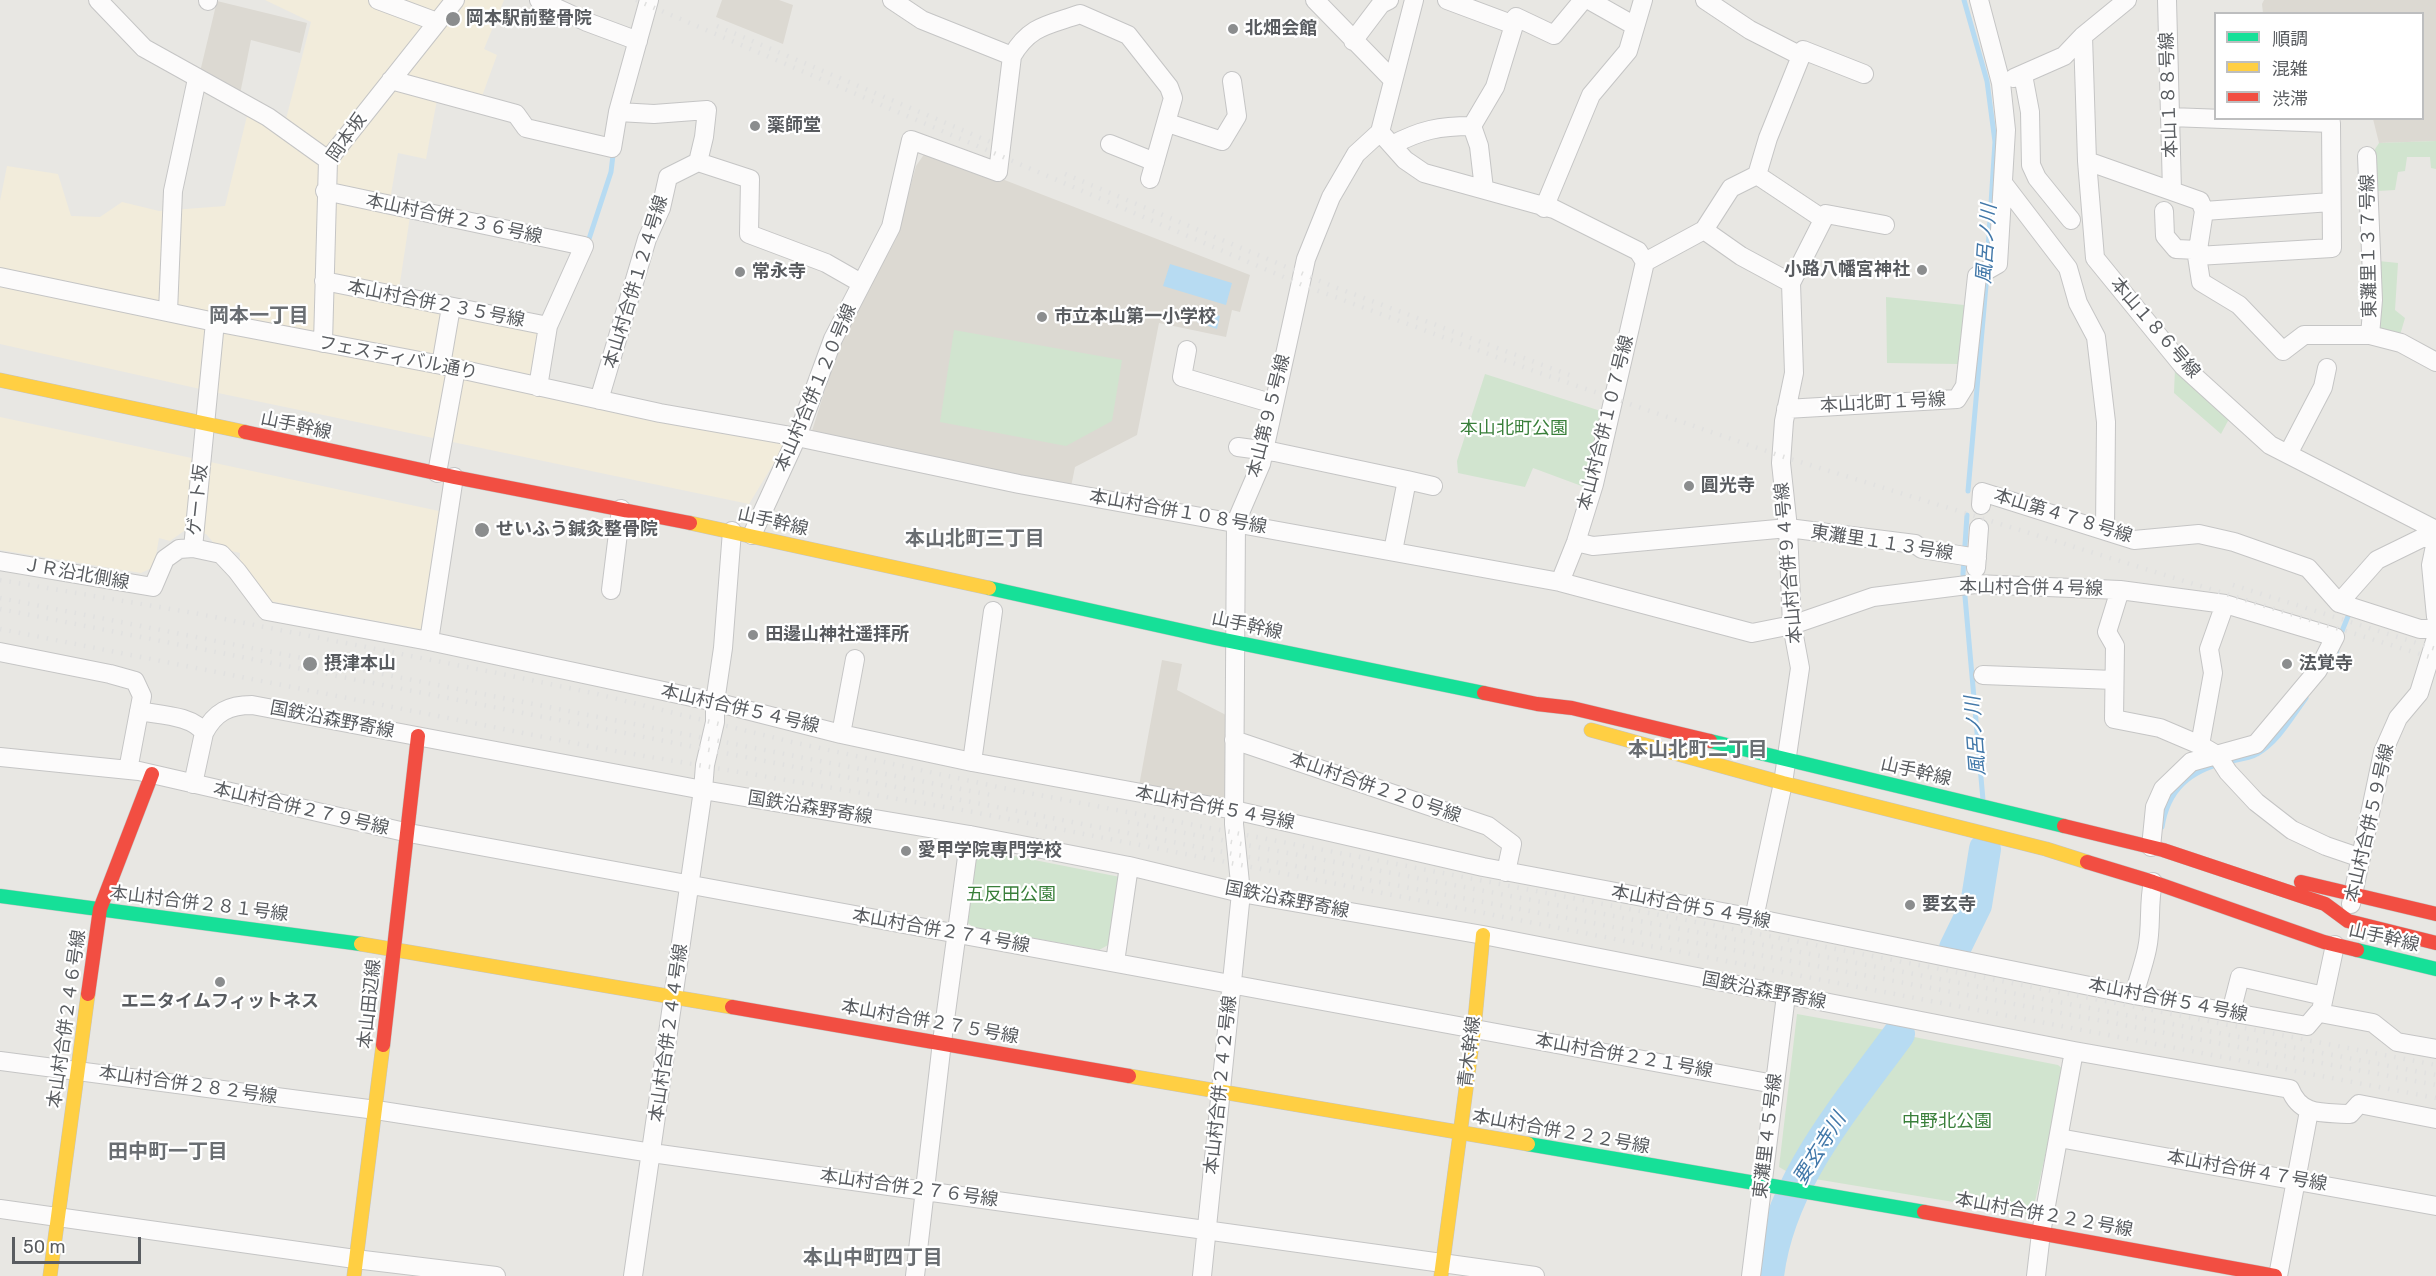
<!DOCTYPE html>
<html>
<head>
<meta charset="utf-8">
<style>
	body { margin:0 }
	#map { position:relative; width:2436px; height:1276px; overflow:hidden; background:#e8e7e3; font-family:Rubik,"Noto Sans JP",sans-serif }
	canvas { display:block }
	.legend { position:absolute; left:2214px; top:12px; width:210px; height:108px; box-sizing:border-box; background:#fff; border:2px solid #bdbebf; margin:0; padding:8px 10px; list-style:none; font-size:18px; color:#595c60 }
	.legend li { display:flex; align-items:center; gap:12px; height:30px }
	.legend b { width:30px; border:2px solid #bdbebf }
	.scale { position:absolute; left:12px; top:1237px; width:129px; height:27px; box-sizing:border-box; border:3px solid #595c60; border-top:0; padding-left:8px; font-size:18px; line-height:21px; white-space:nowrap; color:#595c60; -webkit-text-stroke:4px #fff; paint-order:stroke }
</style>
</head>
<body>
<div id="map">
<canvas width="2436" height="1276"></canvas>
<ul class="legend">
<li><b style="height:8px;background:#16e098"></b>順調</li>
<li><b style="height:8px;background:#ffcf43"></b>混雑</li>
<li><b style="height:8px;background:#f24e42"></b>渋滞</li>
</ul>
<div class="scale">50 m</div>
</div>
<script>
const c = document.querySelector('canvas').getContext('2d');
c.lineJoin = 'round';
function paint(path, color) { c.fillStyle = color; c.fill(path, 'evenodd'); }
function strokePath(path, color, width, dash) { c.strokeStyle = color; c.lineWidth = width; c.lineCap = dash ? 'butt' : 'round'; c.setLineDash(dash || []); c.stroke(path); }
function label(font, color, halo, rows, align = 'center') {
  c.font = font + ' Rubik,"Noto Sans JP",sans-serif'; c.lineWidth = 4.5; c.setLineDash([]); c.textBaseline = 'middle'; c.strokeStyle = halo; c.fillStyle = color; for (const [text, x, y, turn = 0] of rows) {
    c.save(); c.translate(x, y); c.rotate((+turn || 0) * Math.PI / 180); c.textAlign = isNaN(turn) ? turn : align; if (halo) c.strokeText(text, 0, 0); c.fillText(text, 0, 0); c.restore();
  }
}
paint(new Path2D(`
	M265,0H504L484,49L497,55L481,99L439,89L426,159L398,153L388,212L410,216L397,303L542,332L533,390L784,442L785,445L749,504L218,393L0,344V201L7,166L58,174L71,216L100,217L122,202L159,211L225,206L247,116L286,119L311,22Z
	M0,417L439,511L432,557L425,630L264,600L239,569L240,553L218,548L206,534L184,531L170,541L159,538L154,567L141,573L0,550Z`), '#f2ecdb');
paint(new Path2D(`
	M722,0H779L793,5L783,44L716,17Z
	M2264,0H2436V141L2379,143L2373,119L2422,118V14L2263,13L2262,4Z
	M217,1L307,23L300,53L251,40L240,94L200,72Z
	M927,150L1250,275L1240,312L1232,310L1226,337L1159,323L1137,435L1075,467L1071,487L811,434L842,336L896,239L916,166Z
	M1162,660L1182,664L1177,690L1226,715L1227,795L1219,800L1139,786Z`), '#dcd9d2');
paint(new Path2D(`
	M2436,141V169L2431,168L2430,157H2407L2405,171L2398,172L2395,190L2378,191L2379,261L2398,263L2395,310L2405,318L2400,335L2374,331L2370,157L2379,143Z
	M1886,297L1964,305L1959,364L1887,363Z
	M954,330L1122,360L1112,421L1066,446L940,422Z
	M2175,368L2230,417L2221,434L2174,393Z
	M1485,374L1604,412L1587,488L1533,468L1525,487L1458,473L1457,461Z
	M989,851L1120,877L1110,944L1099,950L973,927L965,921L974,855Z
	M1797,1014L1891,1031L1827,1121L1793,1175L1779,1167Z
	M1909,1036L2058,1065L2064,1070L2032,1215L1809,1178L1830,1139Z`), '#d1e4cf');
paint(new Path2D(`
	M1170,264L1232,283L1226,305L1163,286Z
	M1200,310L1220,316L1217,329L1197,322Z`), '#b7dbf2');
strokePath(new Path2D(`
	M1964,0L1987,81L1995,142L1987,265
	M587,245L611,172L613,155
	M1968,491L1987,274
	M1967,515L1963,574L1983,800
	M2340,636L2351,609
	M2328,669L2336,659L2337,648
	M2162,827C2168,789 2190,771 2226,762C2235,760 2249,759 2257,754C2279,741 2291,718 2306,698`), '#b7dbf2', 5);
strokePath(new Path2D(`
	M1955,948L1976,905L1985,849
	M1768,1276C1779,1183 1845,1108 1899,1034`), '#b7dbf2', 32);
const street = new Path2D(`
	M98,0L144,48L268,117L328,160
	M378,0L437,22
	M539,0L587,22L638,41
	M1315,0L1392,79
	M1447,0L1514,25L1516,17L1554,35L1583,0
	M1589,0L1635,26
	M1705,0L1750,30L1801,56L1803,50L1864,74
	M2167,0L2172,191
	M208,1V0
	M2083,36L2087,161L2095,258L2183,366L2270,445L2436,530
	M1353,41L1381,4L1389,0
	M1012,56C1030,25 1049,25 1080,14L1128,35L1169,87L1173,98L1150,179
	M2023,75L2030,112L2031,165L2037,178L2071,220
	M2014,78L2064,56L2083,36L2127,0
	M391,80L516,114L526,128L612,148L618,112L649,0
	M2170,117L2331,123L2332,248L2197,256
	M1168,123L1222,141L1237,116L1232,81
	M1380,132L1405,160L1424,173L1554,209L1638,251L1645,262
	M1110,144L1155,162
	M1392,145C1421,130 1439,126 1472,126
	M2367,156L2373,300L2370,335L2401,343L2436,362
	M2087,161L2200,201L2204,211L2197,256L2201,282L2239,305L2283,351L2304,335H2370
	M698,162L750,179L749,234L826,263L861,283
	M1757,175L1768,138L1801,56
	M2003,183L2068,268L2078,303L2096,337L2106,422L2105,530
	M1484,189L1479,146L1472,126L1495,87L1514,25
	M325,191L584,246L548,326L538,387
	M1544,208L1591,95L1628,51L1643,0
	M2164,211L2165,236L2176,249L2198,250
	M2204,211L2331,202
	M1704,230L1741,256L1791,283
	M1645,262L1704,230L1731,188L1757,175L1823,219
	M0,277L215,322L441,365L660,413L797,437L1019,484L1560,582L1752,633L1792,625L1873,597L1975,584L2120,590L2225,604L2335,637L2318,670L2256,744L2191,762L2163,789L2155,807L2151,847
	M324,281L548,326
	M168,312L173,191L197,79
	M323,343L328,160L455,0
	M1187,350L1182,377L1274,404
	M441,365L451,307
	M599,400L647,239L661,208L668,177L698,162L704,137L707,110L654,114L618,112
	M1786,409L1957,399L1965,386L1977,276L1998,264L2006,130L2001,83L1979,0
	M1238,447L1275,452L1407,480L1393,551
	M2288,454L2323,387L2327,368
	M437,473L456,369
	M1407,480L1433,486
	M1981,505L1982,492L2134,540L2199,534L2234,542L2308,568L2339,603L2420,629H2436
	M752,535L797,437L833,339L891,227L911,140L998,172L1012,56L922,20L892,0
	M2436,541L2431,565L2436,617
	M1576,542L1593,546L1788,528L1915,544L1922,549L1977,558
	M193,548L215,322
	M0,561L153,587L165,559L179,549L193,548L221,554L237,571L267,611L429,641L715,702L841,734L972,762L1234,810L1483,867L1754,918L2134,995L2307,1026L2318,1013H2320
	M1976,568L1979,528
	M1560,582L1576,542L1594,484L1645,262
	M611,590L621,509
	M2120,590L2107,632L2115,646L2114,719L2160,728L2200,745
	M2339,603L2377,560L2422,538H2436
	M2225,604L2209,649L2213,673L2200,745L2217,755L2228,772L2256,802L2292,830L2326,846L2361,858
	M429,641L454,477
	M0,652L110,674L135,681L142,696L128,770
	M1983,675L2114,680
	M139,711C158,715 193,715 204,733
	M841,734L855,659
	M1234,740L1488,826L1512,844L1506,872
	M0,757L139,771L409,833L1774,1084
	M972,762L993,611
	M193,784L204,733C215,712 229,705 252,705L703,790L970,835L1129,866L1241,893L1483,935L2074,1051L2290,1089C2301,1117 2324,1112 2350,1114L2359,1104L2436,1119
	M2351,904L2383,752L2398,718L2419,693L2436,638
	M1754,918L1783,783L1800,668L1792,625L1788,528L1781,463L1784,421L1794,373L1791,283L1826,214L1885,225
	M1115,962L1129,866
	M2134,995C2138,980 2144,964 2147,949C2152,927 2148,904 2153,882
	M2322,1006L2335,945
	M2231,1012L2240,977L2324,996
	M2320,1013L2373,1023L2397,1042L2436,1049
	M0,1061L376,1110L652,1153L1535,1276
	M2059,1138L2436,1206
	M0,1209L355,1259L496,1276
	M633,1276L703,790L705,765L715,722V702L723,648L732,531
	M915,1276L942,1042L970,835
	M1202,1276L1241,893L1234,824L1236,522L1261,464L1306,259L1331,197L1356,154L1380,132L1414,0
	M1751,1276L1786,995
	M2036,1276L2041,1233L2074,1051
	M2278,1276L2309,1111`);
const fast = new Path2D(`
	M989,588L1215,638L1484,693
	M1710,741L2064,826
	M0,896L361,944
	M2357,950L2436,969
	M1528,1144L1924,1212`);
const slow = new Path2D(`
	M0,380L245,432
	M690,523L989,588
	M1591,730L1783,783L2046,849L2087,862
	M361,944L732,1007
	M1129,1076L1528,1144
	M50,1276L88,994
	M354,1276L383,1045
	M1441,1276L1474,1029L1483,935`);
const jam = new Path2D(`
	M245,432L454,477L690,523
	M1484,693L1537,704L1572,708L1710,741
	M2064,826L2163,850L2325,904L2348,921L2436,943
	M2087,862L2153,882L2324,942L2357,950
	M2301,882L2436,914
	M88,994L100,909L152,774
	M732,1007L1129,1076
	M383,1045L418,736
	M1924,1212L2275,1276`);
strokePath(street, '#c5c5c5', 20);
strokePath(fast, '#c4c4c3', 15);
strokePath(slow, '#c4c4c3', 15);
strokePath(jam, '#c4c4c3', 15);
strokePath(street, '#fcfbfb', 18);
strokePath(fast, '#16e098', 14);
strokePath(slow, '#ffcf43', 14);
strokePath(jam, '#f24e42', 14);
strokePath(new Path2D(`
	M636,0L1300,284L1534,371L1781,456L2436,659
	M717,26L993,143
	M1065,174L1332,286L1572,376
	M0,580L194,613L497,673L593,693L792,742L1003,788L2436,1065
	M2233,585L2436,649
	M0,598L996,796
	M0,609L1228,853L2436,1085
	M0,629L604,749L968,811L1832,982L2436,1098
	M1128,822L2436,1075`), '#e1e1e0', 4.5, [1.5, 8]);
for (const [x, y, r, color] of [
	[453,19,8,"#8b8d8e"],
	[1233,29,6,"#8b8d8e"],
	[755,126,6,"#8b8d8e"],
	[1922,270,6,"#8b8d8e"],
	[740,272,6,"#8b8d8e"],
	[1042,317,6,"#8b8d8e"],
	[1689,486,6,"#8b8d8e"],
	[482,530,8,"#8b8d8e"],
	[753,635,6,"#8b8d8e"],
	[310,664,8,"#8b8d8e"],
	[2287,664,6,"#8b8d8e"],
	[906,851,6,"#8b8d8e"],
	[1910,905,6,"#8b8d8e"],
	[220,982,6,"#8b8d8e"]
]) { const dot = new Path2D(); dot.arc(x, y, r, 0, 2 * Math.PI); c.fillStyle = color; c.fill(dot); strokePath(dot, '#fff', 2); }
label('bold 18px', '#595c60', '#fff', [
	["岡本駅前整骨院",466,19],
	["北畑会館",1245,29],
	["薬師堂",767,126],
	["小路八幡宮神社",1910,270,"right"],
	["常永寺",752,272],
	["市立本山第一小学校",1054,317],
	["圓光寺",1701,486],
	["せいふう鍼灸整骨院",496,530],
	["田邊山神社遥拝所",765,635],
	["摂津本山",324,664],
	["法覚寺",2299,664],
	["愛甲学院専門学校",918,851],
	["要玄寺",1922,905],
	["エニタイムフィットネス",220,1002,"center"]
], 'left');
label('18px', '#595c60', '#fff', [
	["本山１８８号線",2169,95,-92],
	["岡本坂",347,138,-55],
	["本山村合併２３６号線",454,219,12],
	["東灘里１３７号線",2369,246,-91],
	["本山村合併１２４号線",636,282,-73],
	["本山村合併２３５号線",436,304,11],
	["本山１８６号線",2155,328,49],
	["フェスティバル通り",398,358,11],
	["本山村合併１２０号線",816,388,-67],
	["本山北町１号線",1883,403,-3],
	["本山第９５号線",1269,416,-76],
	["本山村合併１０７号線",1606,423,-76],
	["山手幹線",296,426,12],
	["ゲート坂",198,500,-84],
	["本山村合併１０８号線",1178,512,10],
	["本山第４７８号線",2063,516,17],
	["山手幹線",773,522,13],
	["東灘里１１３号線",1882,543,9],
	["本山村合併９４号線",1789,563,-95],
	["ＪＲ沿北側線",76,574,10],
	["本山村合併４号線",2031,588,1],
	["山手幹線",1247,626,12],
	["本山村合併５４号線",740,709,13],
	["国鉄沿森野寄線",332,720,11],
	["山手幹線",1916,772,13],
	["本山村合併２２０号線",1375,788,19],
	["国鉄沿森野寄線",810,808,9],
	["本山村合併５４号線",1215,808,11],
	["本山村合併２７９号線",301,809,13],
	["本山村合併５９号線",2370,823,-77],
	["国鉄沿森野寄線",1287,900,11],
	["本山村合併２８１号線",199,904,7],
	["本山村合併５４号線",1691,907,11],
	["本山村合併２７４号線",941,931,10],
	["山手幹線",2384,938,13],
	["国鉄沿森野寄線",1764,991,11],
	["本山村合併５４号線",2168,1000,11],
	["本山田辺線",370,1004,-84],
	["本山村合併２４６号線",67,1019,-82],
	["本山村合併２７５号線",930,1022,10],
	["本山村合併２４４号線",669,1033,-82],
	["青木幹線",1470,1052,-83],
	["本山村合併２２１号線",1624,1056,10],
	["本山村合併２８２号線",188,1085,8],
	["本山村合併２４２号線",1221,1085,-84],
	["本山村合併２２２号線",1561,1132,10],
	["東灘里４５号線",1768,1136,-83],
	["本山村合併４７号線",2247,1171,10],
	["本山村合併２７６号線",909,1188,8],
	["本山村合併２２２号線",2044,1215,10]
]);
label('18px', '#397f3a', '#fff', [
	["本山北町公園",1514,429],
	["五反田公園",1011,895],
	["中野北公園",1947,1122]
]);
label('italic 20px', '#4278a9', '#fff', [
	["風呂ノ川",1987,244,-86],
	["風呂ノ川",1976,736,-94],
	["要玄寺川",1820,1149,-58]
]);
label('bold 20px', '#6a6e72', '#fff', [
	["岡本一丁目",259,316],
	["本山北町三丁目",975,539],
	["本山北町二丁目",1698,750],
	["田中町一丁目",168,1152],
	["本山中町四丁目",873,1258]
]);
</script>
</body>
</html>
